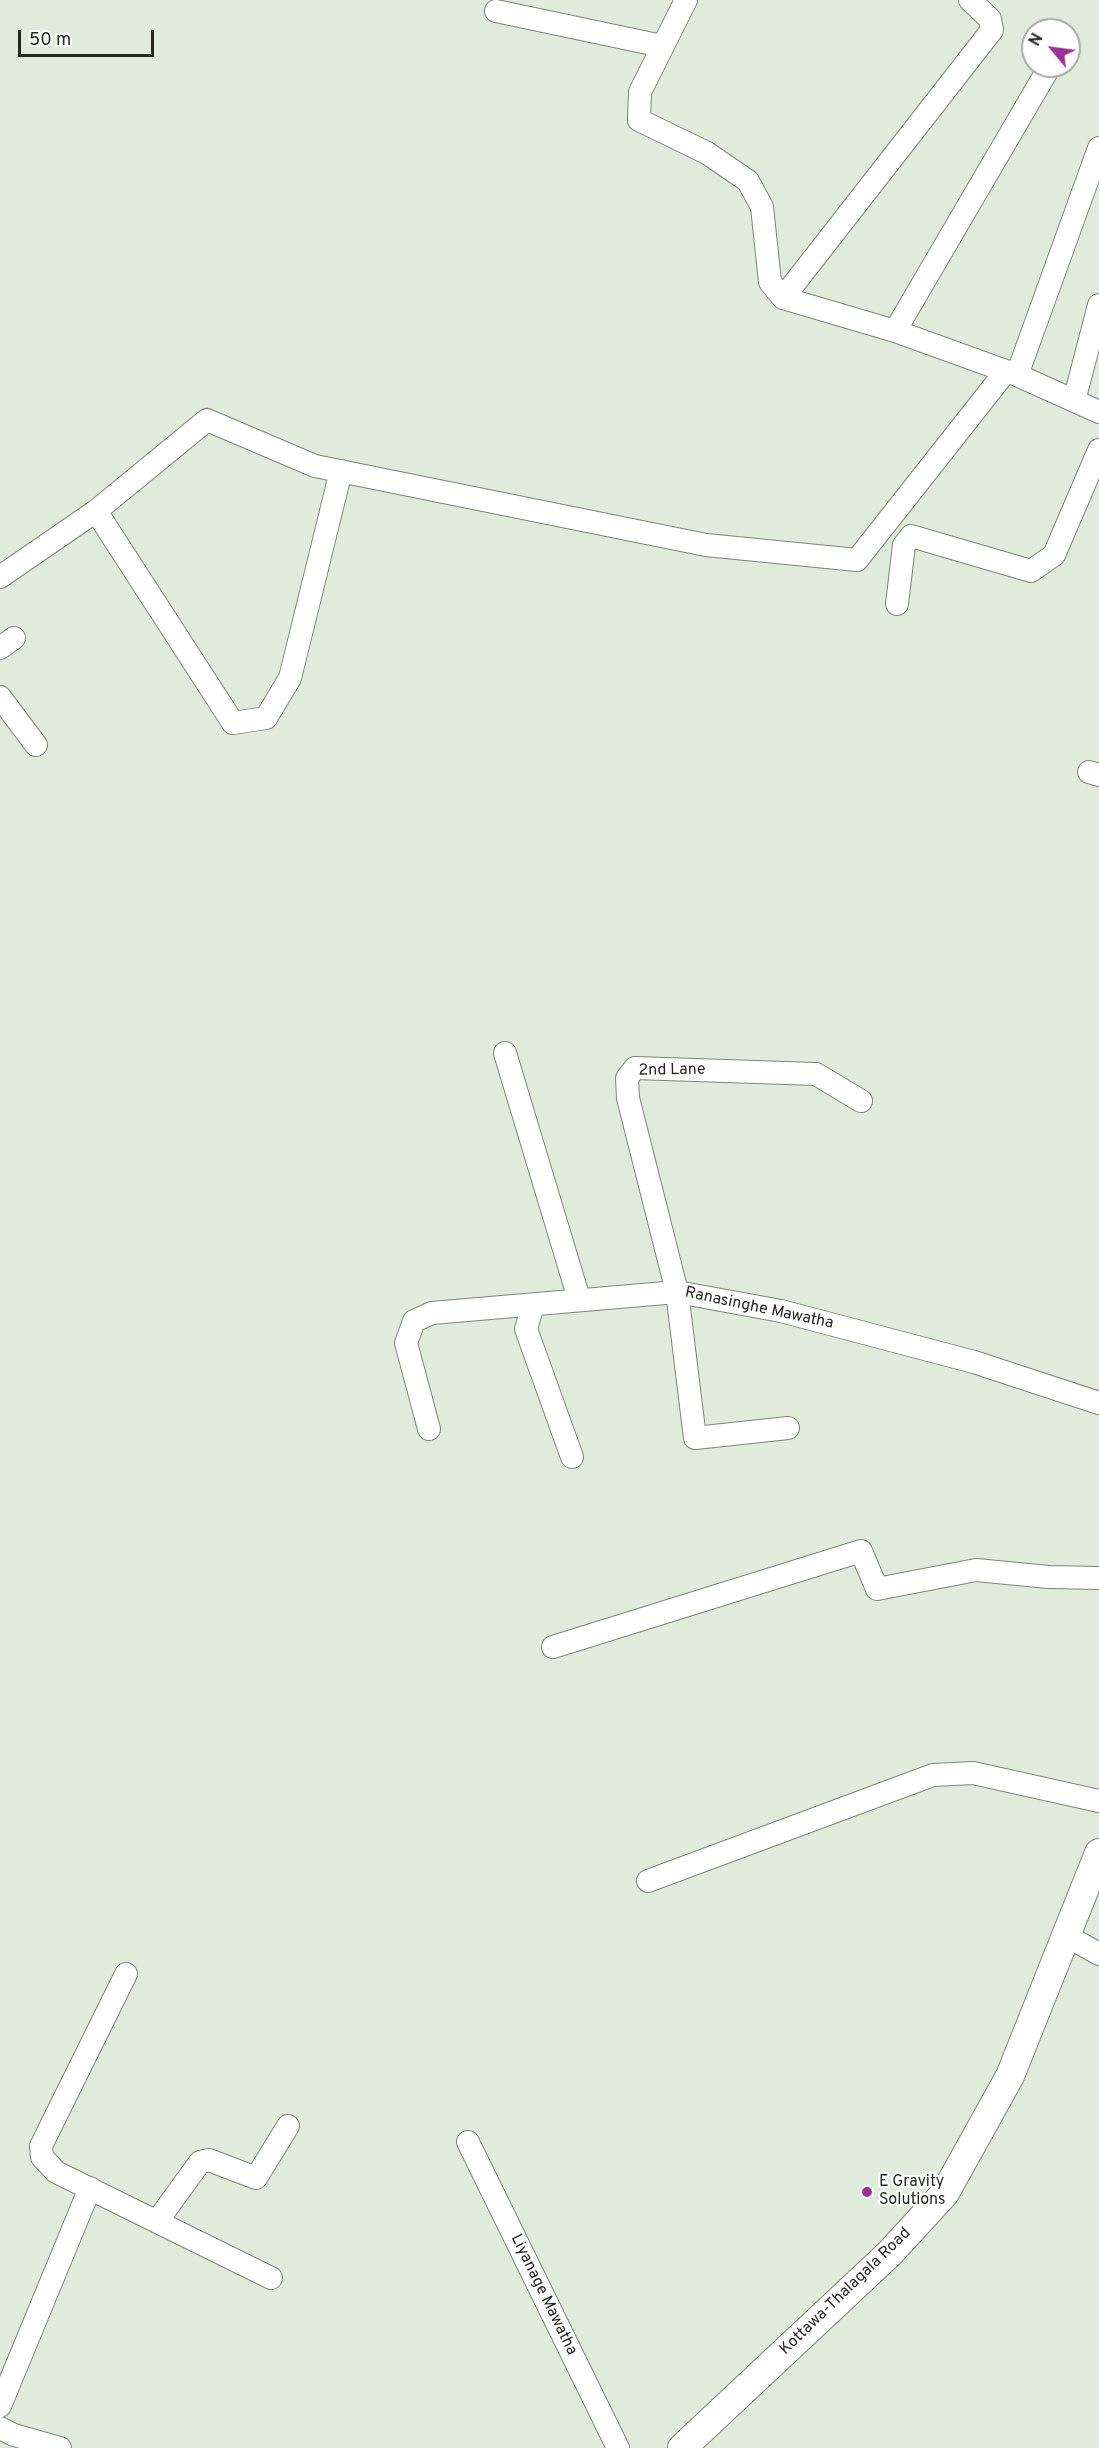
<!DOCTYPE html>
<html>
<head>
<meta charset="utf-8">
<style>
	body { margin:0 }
	#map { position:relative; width:1099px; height:2448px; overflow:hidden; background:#e1ebdc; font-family:Overpass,sans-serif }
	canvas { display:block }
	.north { position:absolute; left:1021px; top:18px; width:60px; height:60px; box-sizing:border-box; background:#fff; border:2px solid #a7a9a7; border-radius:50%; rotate:299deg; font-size:16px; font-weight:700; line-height:24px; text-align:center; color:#232722 }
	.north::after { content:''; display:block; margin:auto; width:21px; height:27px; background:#9c3498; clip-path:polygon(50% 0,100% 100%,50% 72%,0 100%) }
	.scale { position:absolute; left:18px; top:30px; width:136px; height:27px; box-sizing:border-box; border:3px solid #232722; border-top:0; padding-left:8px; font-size:18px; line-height:21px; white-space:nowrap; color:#232722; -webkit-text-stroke:4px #fff; paint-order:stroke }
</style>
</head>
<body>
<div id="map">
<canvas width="1099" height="2448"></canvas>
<div class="north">N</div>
<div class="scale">50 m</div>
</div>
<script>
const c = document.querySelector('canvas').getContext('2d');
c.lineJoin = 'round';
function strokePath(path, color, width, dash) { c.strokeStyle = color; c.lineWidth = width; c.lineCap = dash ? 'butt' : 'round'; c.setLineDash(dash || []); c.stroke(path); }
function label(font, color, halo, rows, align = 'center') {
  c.font = font + ' Overpass,sans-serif'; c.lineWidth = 4.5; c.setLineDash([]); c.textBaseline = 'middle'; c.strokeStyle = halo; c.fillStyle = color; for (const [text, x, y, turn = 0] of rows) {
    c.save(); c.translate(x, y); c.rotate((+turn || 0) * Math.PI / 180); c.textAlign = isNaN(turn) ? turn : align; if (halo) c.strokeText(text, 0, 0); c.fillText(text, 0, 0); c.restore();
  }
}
const minor = new Path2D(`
	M686,0L640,92L639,120L707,153L748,181L762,207L770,282L783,298L895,331L1017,375L1099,412
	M496,11L662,46
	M783,298L992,30L990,19L970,0
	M895,331L1050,66
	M1017,375L1099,148
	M1074,401L1099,305
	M96,511L233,723L266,718L290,678L341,471
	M0,577L96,511L207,420L315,466L706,545L857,560L1006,371
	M897,604L904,545L911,536L1031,571L1054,555L1099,450
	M0,648L14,638
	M0,697L36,745
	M1089,772L1099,775
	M505,1053L579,1299
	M533,1305L526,1329L572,1457
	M788,1428L695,1438L677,1292L628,1098L627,1078L635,1068L816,1074L861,1101
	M429,1429L406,1343L414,1321L432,1313L677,1292L781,1311L974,1362L1099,1403
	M553,1647L861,1551L877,1589L976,1570L1049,1577L1099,1578
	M648,1881L933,1775L973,1773L1099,1801
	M1065,1935L1099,1954
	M126,1974L41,2146L42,2157L56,2172L271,2278
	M468,2142L618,2448
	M158,2220L200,2162L209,2160L256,2178L288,2126
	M0,2406L90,2188
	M0,2428L14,2435L60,2448`);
const major = new Path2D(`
	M682,2448L890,2253L945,2193L1010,2076L1099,1853`);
strokePath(minor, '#7c8678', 24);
strokePath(major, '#7c8678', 30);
strokePath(minor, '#fff', 22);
strokePath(major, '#fff', 28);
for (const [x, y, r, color] of [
	[867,2192,6,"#9c3498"]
]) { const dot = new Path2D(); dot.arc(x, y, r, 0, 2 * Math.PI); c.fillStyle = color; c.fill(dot); strokePath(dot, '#fff', 2); }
label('16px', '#232722', '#fff', [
	["2nd Lane",672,1071,-1],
	["Ranasinghe Mawatha",759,1309,12],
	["Kottawa-Thalagala Road",846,2292,-44],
	["Liyanage Mawatha",543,2295,64]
]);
label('16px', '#232722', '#fff', [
	["E Gravity",879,2183],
	["Solutions",879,2201]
], 'left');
</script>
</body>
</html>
